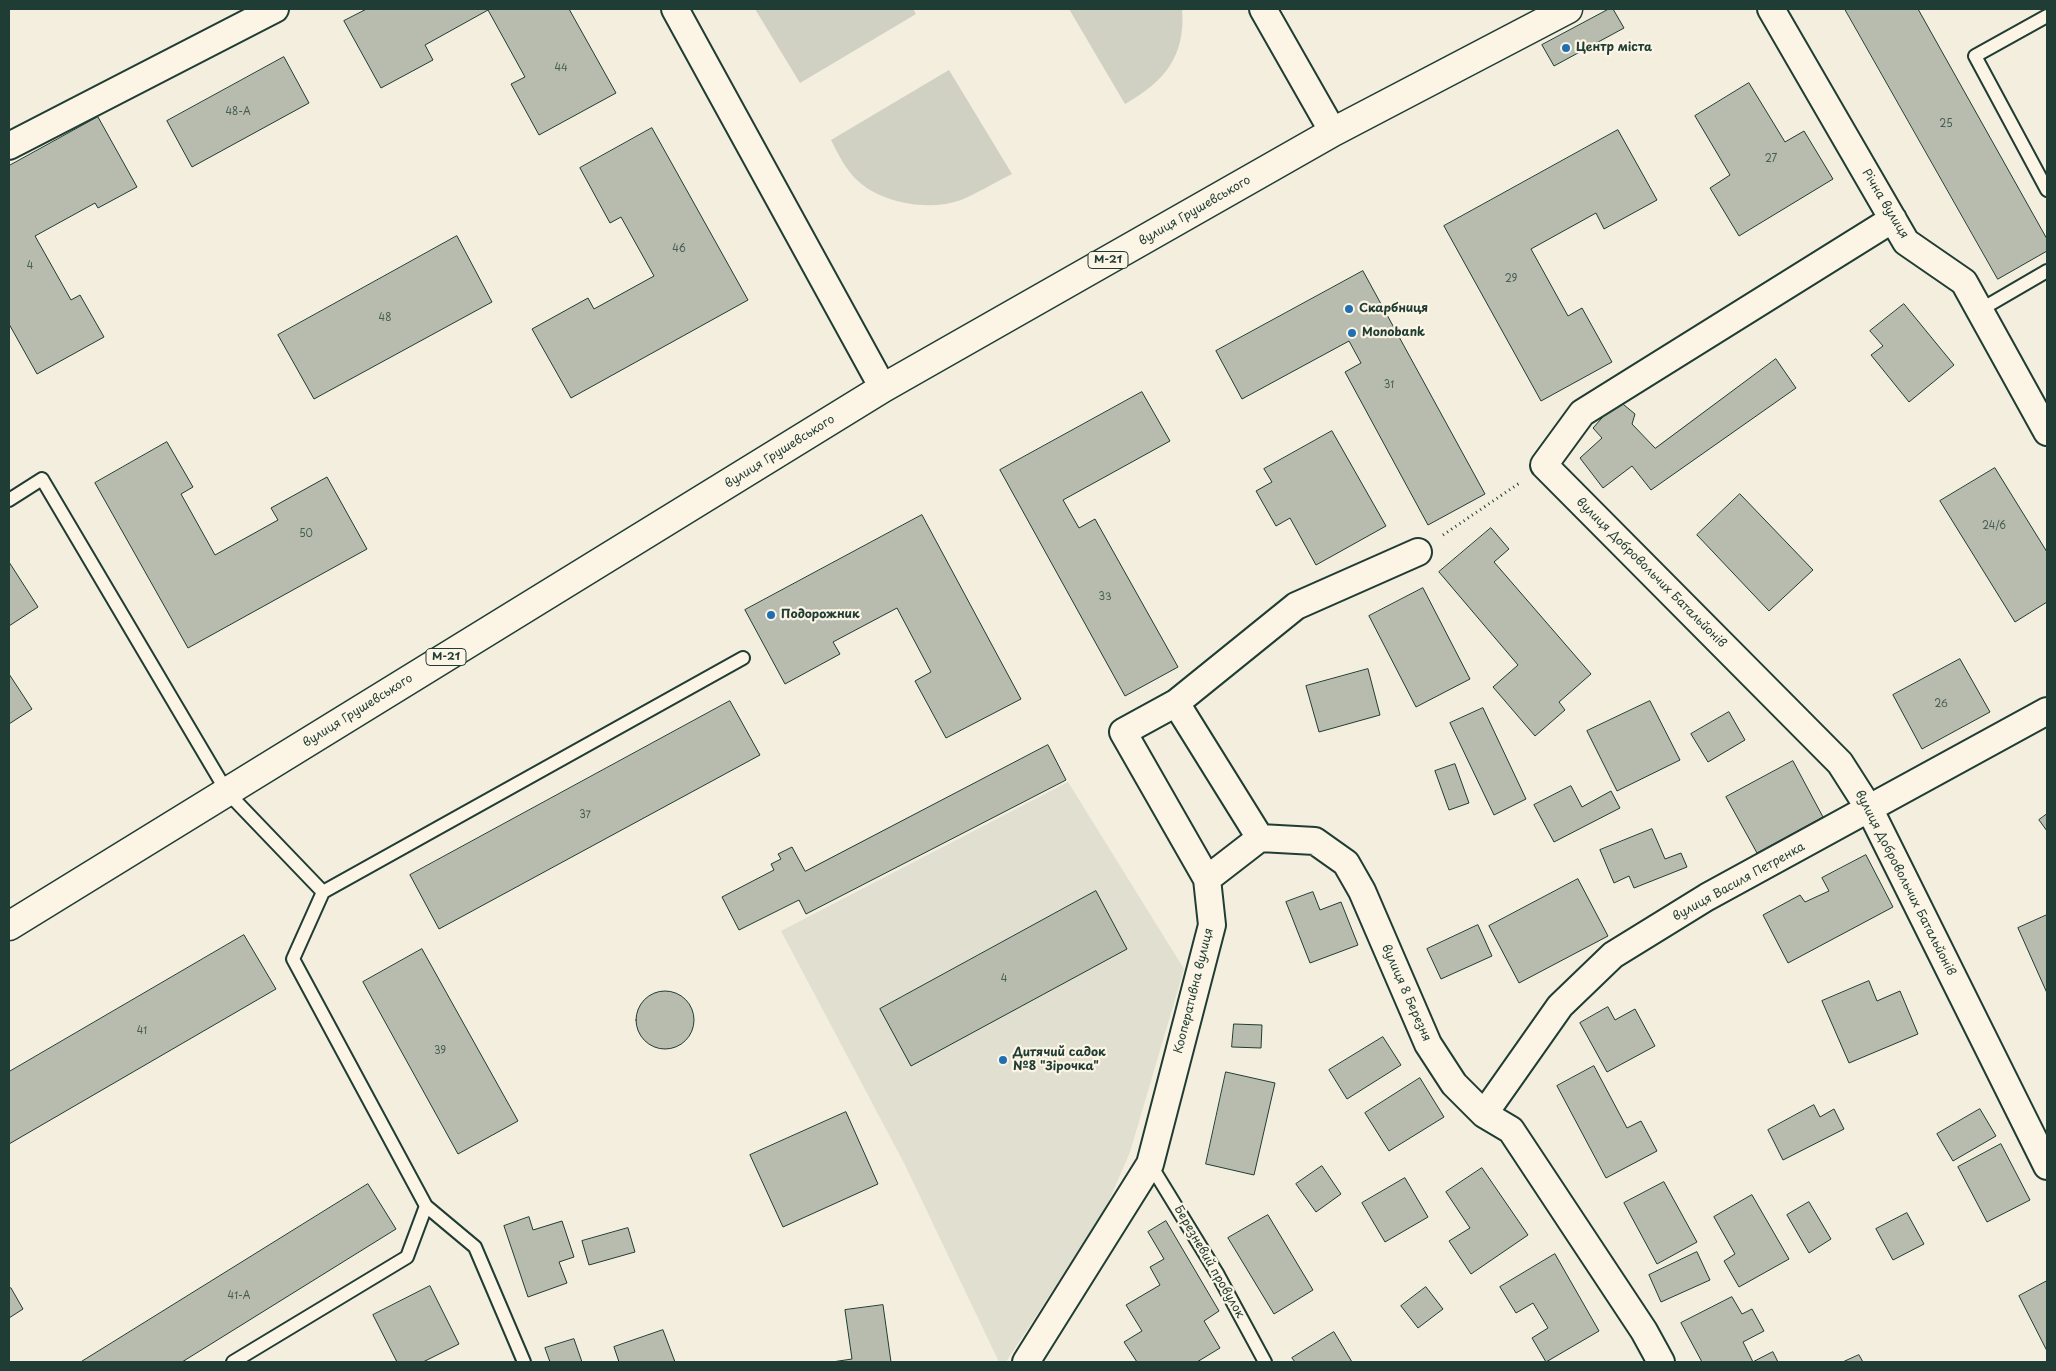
<!DOCTYPE html>
<html>
<head>
<meta charset="utf-8">
<style>
	body { margin:0 }
	#map { position:relative; width:2056px; height:1371px; overflow:hidden; background:#f3eede; font-family:"Playpen Sans",sans-serif }
	canvas { display:block }
	.frame { position:absolute; inset:0; border:10px solid #1f3d34; pointer-events:none }
</style>
</head>
<body>
<div id="map">
<canvas width="2056" height="1371"></canvas>
<div class="frame"></div>
</div>
<script>
const c = document.querySelector('canvas').getContext('2d');
c.lineJoin = 'round';
function paint(path, color) { c.fillStyle = color; c.fill(path, 'evenodd'); }
function strokePath(path, color, width, dash) { c.strokeStyle = color; c.lineWidth = width; c.lineCap = dash ? 'butt' : 'round'; c.setLineDash(dash || []); c.stroke(path); }
function label(font, color, halo, rows, align = 'center') {
  c.font = font + ' "Playpen Sans",sans-serif'; c.lineWidth = 4.5; c.setLineDash([]); c.textBaseline = 'middle'; c.strokeStyle = halo; c.fillStyle = color; for (const [text, x, y, turn = 0] of rows) {
    c.save(); c.translate(x, y); c.rotate((+turn || 0) * Math.PI / 180); c.textAlign = isNaN(turn) ? turn : align; if (halo) c.strokeText(text, 0, 0); c.fillText(text, 0, 0); c.restore();
  }
}
paint(new Path2D(`
	M1068,782L1184,969L1130,1152L1105,1210L1006,1362H999L904,1163L781,931Z`), '#e1dfd0');
paint(new Path2D(`
	M755,9H913L916,14L800,83Z
	M1069,9H1182C1186,56 1164,82 1125,104Z
	M949,70L1012,174C995,182 978,193 961,200C928,212 877,203 853,176C844,166 837,152 831,140Z`), '#d0d1c2');
const building = new Path2D(`
	M367,9H569L616,93L539,135L511,84L525,77L488,10L425,45L433,60L381,88L344,21Z
	M1609,9H1613L1624,28L1554,66L1542,45Z
	M1845,9H1918L2047,239V251L1998,279Z
	M284,57L309,103L192,167L167,121Z
	M1749,83L1785,142L1804,131L1833,179L1739,236L1710,188L1730,175L1695,116Z
	M98,117L137,187L98,208L95,203L35,236L71,300L80,295L104,337L37,374L9,324V166Z
	M652,128L748,300L571,398L532,329L588,298L594,309L654,276L621,217L610,223L580,168Z
	M1618,130L1657,200L1604,229L1596,213L1531,249L1568,316L1582,308L1612,362L1541,401L1444,226Z
	M457,236L492,302L314,399L278,335Z
	M1363,271L1485,494L1428,525L1345,372L1361,363L1349,341L1242,399L1216,351Z
	M1904,304L1954,365L1909,402L1871,355L1883,346L1870,331Z
	M1776,359L1796,388L1651,490L1632,466L1603,488L1580,458L1602,438L1593,428L1618,400L1635,414L1632,424L1655,448Z
	M1142,392L1170,441L1063,500L1079,528L1095,519L1178,667L1125,696L1000,470Z
	M1332,431L1386,526L1316,565L1290,518L1276,526L1256,491L1272,482L1264,469Z
	M167,442L193,487L181,494L215,555L278,520L271,508L327,477L367,549L188,648L95,483Z
	M1995,468L2047,552V602L2015,622L1940,501Z
	M1740,494L1813,570L1769,611L1697,535Z
	M922,515L1021,699L946,738L915,681L931,672L897,608L833,642L840,654L785,684L745,610Z
	M1491,528L1509,549L1494,562L1591,674L1559,702L1565,710L1535,736L1493,687L1518,665L1439,572Z
	M9,562L38,607L9,626Z
	M1423,588L1470,679L1416,707L1369,616Z
	M1960,659L1990,712L1922,749L1893,695Z
	M1368,669L1380,715L1319,732L1306,686Z
	M9,674L32,709L9,724Z
	M730,701L760,755L439,929L410,875Z
	M1650,701L1680,760L1617,791L1587,731Z
	M1483,708L1526,799L1494,815L1450,723Z
	M1729,712L1745,740L1708,762L1691,734Z
	M1048,745L1066,780L806,914L799,900L739,930L722,897L774,870L771,864L781,859L778,854L792,847L805,871Z
	M1793,761L1823,817L1757,853L1726,797Z
	M1455,764L1469,803L1449,810L1435,771Z
	M1571,786L1582,807L1611,791L1620,808L1554,842L1534,805Z
	M2047,814V831L2039,820Z
	M1652,829L1665,859L1681,853L1687,867L1634,888L1629,876L1614,883L1600,850Z
	M1866,855L1893,907L1788,963L1763,915L1800,895L1805,902L1829,891L1822,878Z
	M1578,879L1608,936L1519,983L1489,926Z
	M1096,891L1127,949L911,1066L880,1009Z
	M1313,892L1320,910L1341,902L1358,945L1310,963L1286,902Z
	M2047,915V993L2018,928Z
	M1478,925L1492,956L1441,979L1427,949Z
	M244,935L276,989L9,1144V1072Z
	M422,949L518,1121L458,1154L363,982Z
	M1869,981L1877,1001L1900,991L1918,1034L1849,1063L1822,1001Z
	M636 1020a29 29 0 1 1 58 0a29 29 0 1 1-58 0Z
	M1608,1007L1615,1020L1635,1009L1655,1046L1607,1072L1580,1023Z
	M1234,1024L1262,1025L1261,1048L1232,1047Z
	M1383,1037L1401,1065L1347,1099L1329,1070Z
	M1594,1066L1627,1128L1641,1121L1657,1151L1606,1178L1557,1086Z
	M1226,1072L1275,1083L1254,1175L1206,1164Z
	M1420,1078L1444,1117L1389,1151L1365,1113Z
	M1814,1105L1820,1117L1834,1109L1844,1129L1783,1160L1768,1130Z
	M1980,1109L1996,1136L1953,1161L1937,1134Z
	M846,1112L878,1184L783,1227L750,1155Z
	M2001,1144L2030,1200L1987,1222L1958,1167Z
	M1322,1166L1341,1194L1316,1212L1296,1184Z
	M1482,1168L1528,1235L1471,1274L1449,1241L1470,1228L1446,1192Z
	M1405,1178L1428,1217L1385,1242L1362,1203Z
	M1664,1182L1697,1242L1657,1264L1624,1203Z
	M368,1184L396,1229L182,1362H81Z
	M1752,1195L1789,1259L1739,1287L1724,1261L1735,1254L1714,1217Z
	M1809,1202L1831,1239L1809,1253L1787,1215Z
	M1907,1213L1924,1244L1893,1260L1876,1229Z
	M1268,1215L1313,1290L1274,1314L1228,1238Z
	M529,1217L533,1230L562,1221L574,1257L559,1262L567,1283L528,1297L504,1226Z
	M1166,1221L1219,1311L1204,1321L1220,1348L1197,1362H1137L1124,1342L1142,1331L1126,1305L1160,1285L1150,1267L1164,1259L1148,1232Z
	M628,1228L635,1252L589,1265L582,1241Z
	M1697,1252L1710,1280L1661,1302L1649,1275Z
	M1555,1254L1599,1331L1546,1362L1532,1338L1548,1328L1533,1303L1516,1313L1500,1287Z
	M2047,1281V1351L2019,1296Z
	M430,1286L459,1344L423,1362H397L373,1315Z
	M1426,1287L1443,1309L1418,1328L1401,1306Z
	M11,1288L23,1309L9,1318V1289Z
	M1732,1297L1742,1314L1752,1309L1764,1331L1743,1342L1753,1362H1702L1681,1323Z
	M883,1305L891,1362H832L852,1359L845,1310Z
	M663,1330L675,1362H619L614,1347Z
	M1334,1332L1352,1362H1295L1292,1358Z
	M574,1339L582,1362H550L545,1348Z
	M1773,1352L1778,1362H1753Z
	M1859,1355L1863,1362H1843Z`);
paint(building, '#b8bcae');
strokePath(building, '#1f3d34', 1);
const lane = new Path2D(`
	M2047,16L1975,56L2047,190
	M1980,310L2047,271
	M9,500L42,479L227,792L323,892
	M1150,1164L1218,1275L1265,1362
	M233,1362L407,1257L426,1206
	M524,1362L475,1247L426,1206L293,959L323,892L743,658`);
const street = new Path2D(`
	M675,9L883,388
	M1263,9L1333,132
	M1771,9L1906,242L1964,282L2047,432
	M9,146L275,9
	M1893,219L1582,413L1544,465L1840,763L1870,810L2047,1166
	M1176,703L1296,606L1418,552
	M1207,879L1260,838L1315,841L1346,863L1362,891L1428,1044L1454,1084L1484,1114L1511,1130L1644,1331L1661,1362
	M1484,1114L1560,1006L1613,955L1707,897L2047,711
	M1026,1362L1150,1164L1212,925L1207,879L1123,732L1176,703L1260,838`);
const highway = new Path2D(`
	M9,926L883,388L1333,132L1568,9`);
strokePath(lane, '#1f3d34', 16);
strokePath(street, '#1f3d34', 30);
strokePath(highway, '#1f3d34', 31);
strokePath(new Path2D(`
	M1443,535L1521,482`), '#1f3d34', 3, [1, 4]);
strokePath(lane, '#fcf5e5', 12);
strokePath(street, '#fcf5e5', 26);
strokePath(highway, '#fcf5e5', 28);
for (const [x, y, r, color] of [
	[1566,48,5,"#1f6fb2"],
	[1349,309,5,"#1f6fb2"],
	[1352,333,5,"#1f6fb2"],
	[771,615,5,"#1f6fb2"],
	[1003,1060,5,"#1f6fb2"]
]) { const dot = new Path2D(); dot.arc(x, y, r, 0, 2 * Math.PI); c.fillStyle = color; c.fill(dot); strokePath(dot, '#fcf5e5', 2); }
label('10px', '#455d52', null, [
	["44",561,68],
	["48-А",238,112],
	["25",1946,124],
	["27",1771,159],
	["46",679,249],
	["4",30,266],
	["29",1511,279],
	["48",385,318],
	["31",1389,385],
	["24/6",1994,526],
	["50",306,534],
	["33",1105,597],
	["26",1941,704],
	["37",585,815],
	["4",1004,979],
	["41",142,1031],
	["39",440,1051],
	["41-А",239,1296]
]);
for (const [x, y, w] of [
	[1108,260,40],
	[446,657,40]
]) { const box = new Path2D(); box.roundRect(x - w / 2, y - 8.5, w, 17, 4); c.fillStyle = '#fcf5e5'; c.fill(box); strokePath(box, '#1f3d34', 1); }
label('bold 11px', '#1f3d34', null, [
	["М-21",1108,260],
	["М-21",446,657]
]);
label('bold 12px', '#1f3d34', '#fcf5e5', [
	["Центр міста",1576,48],
	["Скарбниця",1359,309],
	["Monobank",1362,333],
	["Подорожник",781,615],
	["Дитячий садок",1013,1053],
	["№8 \"Зірочка\"",1013,1067]
], 'left');
label('12px', '#1f3d34', '#fcf5e5', [
	["Річна вулиця",1885,204,59],
	["вулиця Грушевського",1195,211,-30],
	["вулиця Грушевського",780,452,-32],
	["вулиця Добровольчих Батальйонів",1651,573,45],
	["вулиця Грушевського",358,711,-32],
	["вулиця Василя Петренка",1739,882,-29],
	["вулиця Добровольчих Батальйонів",1905,883,63],
	["Кооперативна вулиця",1194,991,-76],
	["вулиця 8 Березня",1406,993,66],
	["Березневий провулок",1209,1262,60]
]);
</script>
</body>
</html>
